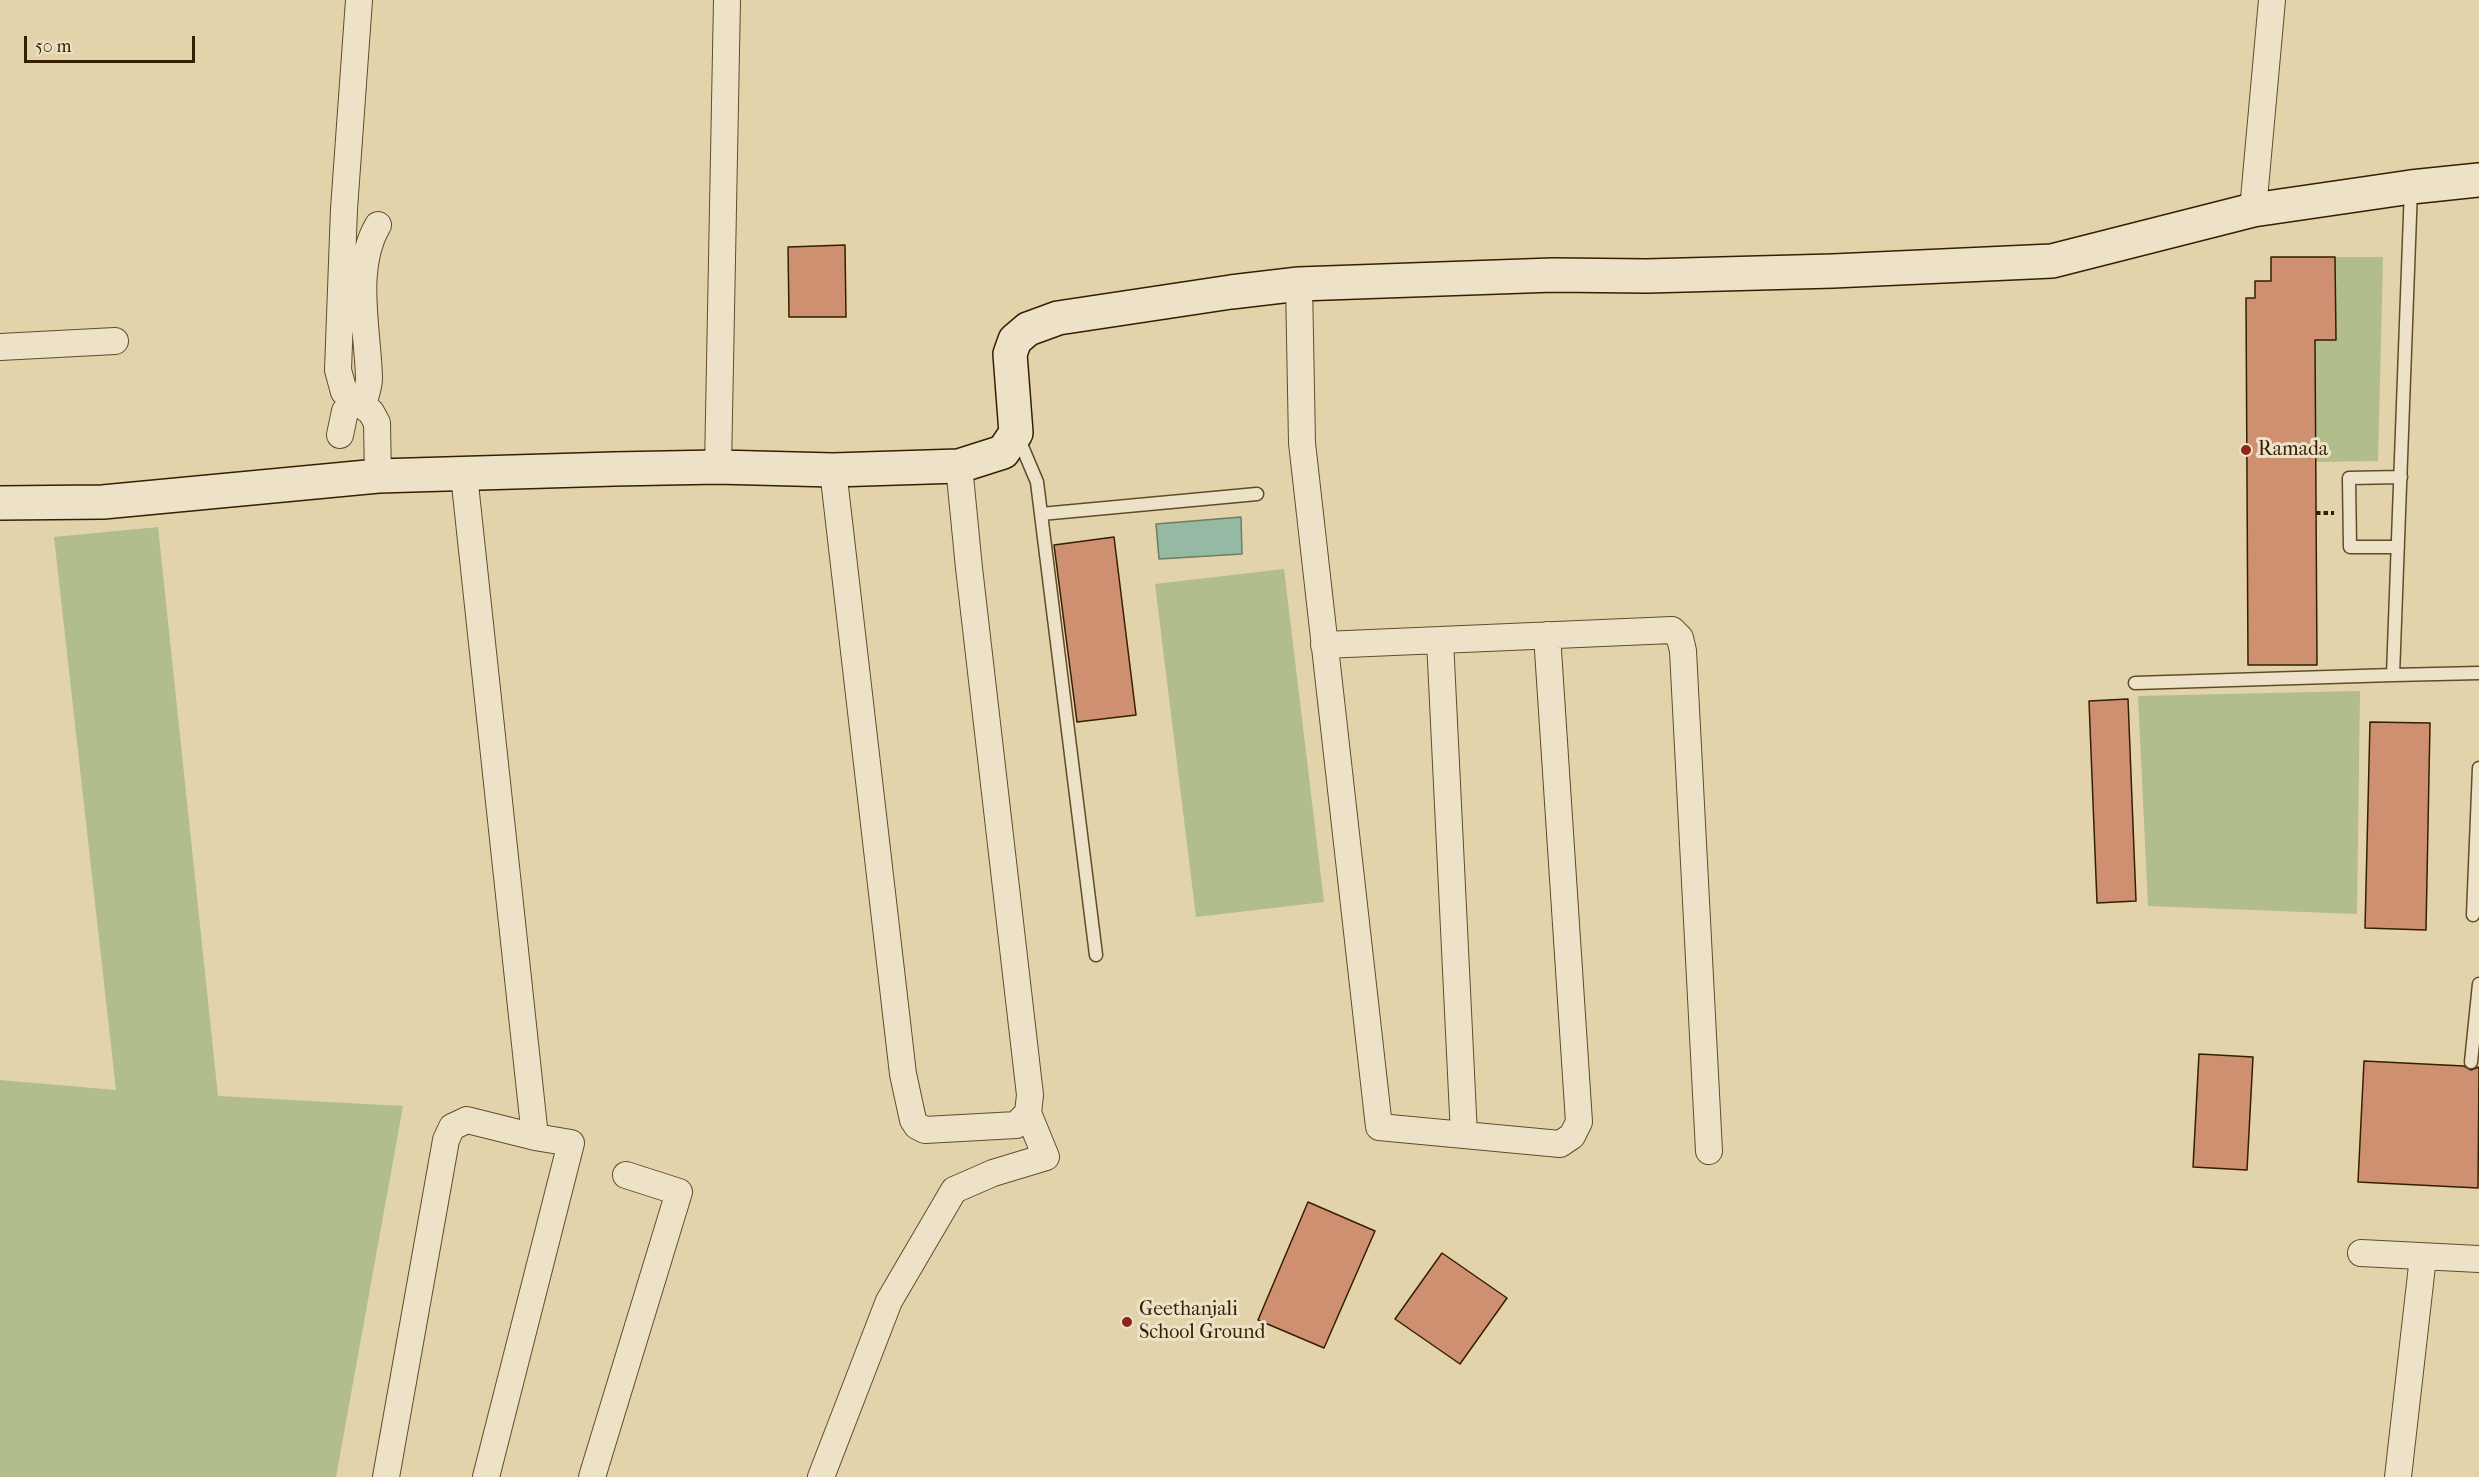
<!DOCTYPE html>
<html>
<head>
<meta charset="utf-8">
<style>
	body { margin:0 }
	#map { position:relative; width:2479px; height:1477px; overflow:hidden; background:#e3d3aa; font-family:"IM FELL French Canon",serif }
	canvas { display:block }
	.scale { position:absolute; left:24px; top:36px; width:171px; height:27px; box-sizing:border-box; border:3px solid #351f01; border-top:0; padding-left:8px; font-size:18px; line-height:21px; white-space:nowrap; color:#351f01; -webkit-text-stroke:4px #ede2c8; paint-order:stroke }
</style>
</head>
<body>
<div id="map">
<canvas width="2479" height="1477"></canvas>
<div class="scale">50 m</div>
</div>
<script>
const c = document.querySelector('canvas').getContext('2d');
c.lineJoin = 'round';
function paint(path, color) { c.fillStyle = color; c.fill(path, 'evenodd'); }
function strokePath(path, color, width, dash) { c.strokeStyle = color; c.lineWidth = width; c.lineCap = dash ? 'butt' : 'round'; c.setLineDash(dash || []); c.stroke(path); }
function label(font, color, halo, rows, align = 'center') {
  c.font = font + ' "IM FELL French Canon",serif'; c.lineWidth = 6; c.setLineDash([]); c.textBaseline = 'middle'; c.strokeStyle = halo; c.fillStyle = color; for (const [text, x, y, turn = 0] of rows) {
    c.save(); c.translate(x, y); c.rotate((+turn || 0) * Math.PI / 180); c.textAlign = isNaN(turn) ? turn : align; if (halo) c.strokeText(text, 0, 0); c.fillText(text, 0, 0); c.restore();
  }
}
paint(new Path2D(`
	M2335,257H2383L2378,461L2315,462V340L2336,339Z
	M158,527L218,1096L403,1106L336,1477H0V1080L116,1090L54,537Z
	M1284,569L1324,902L1196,917L1155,584Z
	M2360,691L2357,914L2148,906L2138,696Z`), '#b1bd8b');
const water = new Path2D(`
	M1241,517L1242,554L1159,559L1156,524Z`);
paint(water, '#96b9a3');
strokePath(water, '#6f7b62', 1.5);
const building = new Path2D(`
	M845,245L846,317H789L788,247Z
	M2271,257H2335L2336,340H2315L2317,665H2248L2246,298H2255V281H2271Z
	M1114,537L1136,715L1077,722L1054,545Z
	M2128,699L2136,901L2097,903L2089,701Z
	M2370,722L2430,723L2426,930L2365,928Z
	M2199,1054L2253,1057L2247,1170L2193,1167Z
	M2364,1061L2464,1066L2471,1070L2479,1067L2478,1188L2358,1182Z
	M1308,1202L1375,1231L1324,1348L1258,1320Z
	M1442,1253L1507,1298L1460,1364L1395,1319Z`);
paint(building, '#cf9072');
strokePath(building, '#351f01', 1.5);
const lane = new Path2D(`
	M1018,437L1037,482L1096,955
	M1041,514L1257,494
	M2398,547H2350L2349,478L2401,477
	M2393,675L2479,673
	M2135,683L2393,675L2411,188
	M2473,915L2479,768
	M2471,1062L2479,984`);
const street = new Path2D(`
	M359,0L344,209L338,370L344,392L371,412L377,423L378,476
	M2253,210L2272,0
	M1299,284L1302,443L1379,1127L1560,1144L1572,1136L1579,1122L1547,635
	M0,347L115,341
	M363,405C365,397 369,387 369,378C368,330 352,269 378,225
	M340,435L345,411L354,401
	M718,467L727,0
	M833,470L903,1074L913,1120L917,1126L925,1130L1016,1125L1028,1113L1030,1095L969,568L959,466
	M464,475L535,1137L571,1143L486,1477
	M1440,640L1464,1135
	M1324,645L1672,630L1680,638L1683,651L1709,1151
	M2361,1253L2479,1259
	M386,1477L446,1140L452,1127L467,1120L535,1137
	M592,1477L679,1192L626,1175
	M821,1477L889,1301L954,1190L993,1173L1046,1157L1028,1113
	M2398,1477L2423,1257`);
const secondary = new Path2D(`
	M0,503L103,502L378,476L614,469L718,467L833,470L959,466L1003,452L1016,433L1010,354L1015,340L1028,329L1058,318L1231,292L1299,284L1553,275L1647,276L1833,271L2052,261L2253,210L2411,187L2479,180`);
strokePath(lane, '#604c2b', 15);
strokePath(street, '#604c2b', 28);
strokePath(secondary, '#351f01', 36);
strokePath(new Path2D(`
	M2316,513H2334`), '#351f01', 4, [4.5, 3]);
strokePath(lane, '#ede2c8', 12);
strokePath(street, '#ede2c8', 26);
strokePath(secondary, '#ede2c8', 33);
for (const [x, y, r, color] of [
	[2246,450,6,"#8f2418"],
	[1127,1322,6,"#8f2418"]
]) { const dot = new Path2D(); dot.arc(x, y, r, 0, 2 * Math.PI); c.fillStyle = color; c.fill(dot); strokePath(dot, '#ede2c8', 2); }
label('20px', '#351f01', '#ede2c8', [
	["Ramada",2258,450],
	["Geethanjali",1139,1310],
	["School Ground",1139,1333]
], 'left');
</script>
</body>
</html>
